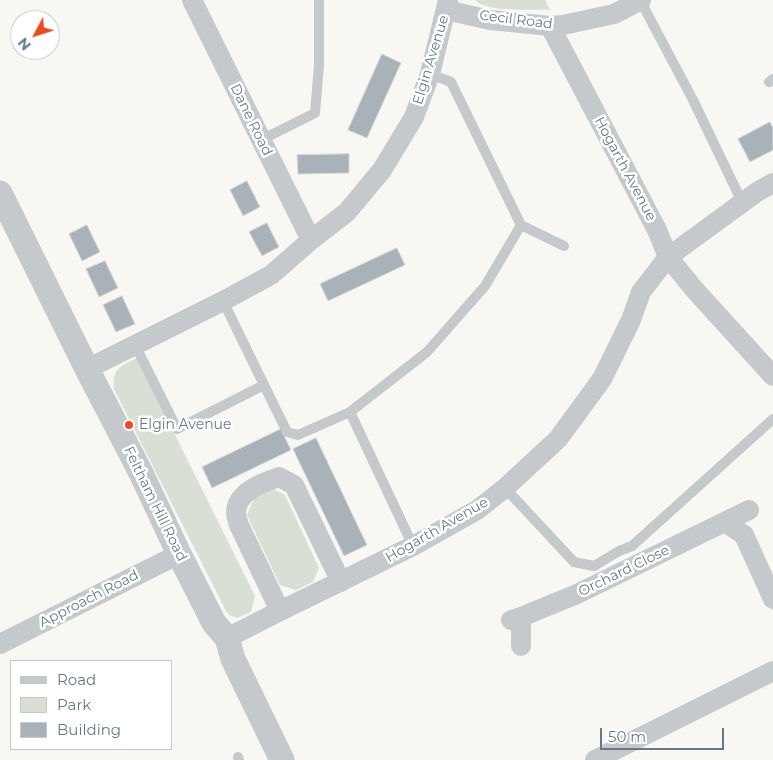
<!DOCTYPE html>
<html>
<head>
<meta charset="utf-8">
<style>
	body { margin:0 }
	#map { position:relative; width:773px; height:760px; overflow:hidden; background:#f8f7f4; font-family:Montserrat,sans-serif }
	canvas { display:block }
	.legend { position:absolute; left:10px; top:660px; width:162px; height:90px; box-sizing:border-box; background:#fff; border:1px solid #c2c9cf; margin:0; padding:6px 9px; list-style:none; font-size:15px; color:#667986 }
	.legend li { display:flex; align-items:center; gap:10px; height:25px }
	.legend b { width:25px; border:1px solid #c2c9cf }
	.north { position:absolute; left:10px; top:10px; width:50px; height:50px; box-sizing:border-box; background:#fff; border:1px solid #c2c9cf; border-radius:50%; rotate:230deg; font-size:14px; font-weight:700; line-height:20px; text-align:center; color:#667986 }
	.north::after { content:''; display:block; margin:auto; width:18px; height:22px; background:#e74b25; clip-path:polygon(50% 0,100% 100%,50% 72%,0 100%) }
	.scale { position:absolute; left:600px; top:728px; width:124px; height:22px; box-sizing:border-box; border:2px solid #667986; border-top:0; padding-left:6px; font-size:15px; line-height:18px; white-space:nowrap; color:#667986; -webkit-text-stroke:4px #fff; paint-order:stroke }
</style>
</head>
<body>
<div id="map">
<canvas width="773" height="760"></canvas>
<ul class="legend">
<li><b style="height:6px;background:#c5c9cc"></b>Road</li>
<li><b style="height:14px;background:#d9dfd5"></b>Park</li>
<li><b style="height:14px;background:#a9b2b8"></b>Building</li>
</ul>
<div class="north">N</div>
<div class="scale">50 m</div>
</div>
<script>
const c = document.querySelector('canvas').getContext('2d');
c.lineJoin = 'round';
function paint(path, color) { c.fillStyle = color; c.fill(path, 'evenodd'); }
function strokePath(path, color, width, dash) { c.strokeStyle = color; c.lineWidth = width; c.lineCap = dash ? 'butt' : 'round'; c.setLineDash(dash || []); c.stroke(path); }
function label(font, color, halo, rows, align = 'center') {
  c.font = font + ' Montserrat,sans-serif'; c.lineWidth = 5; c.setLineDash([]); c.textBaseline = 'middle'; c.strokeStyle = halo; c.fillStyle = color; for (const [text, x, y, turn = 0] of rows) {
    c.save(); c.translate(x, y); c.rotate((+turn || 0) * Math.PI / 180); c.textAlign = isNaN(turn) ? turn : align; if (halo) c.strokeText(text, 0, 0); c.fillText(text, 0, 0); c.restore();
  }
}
paint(new Path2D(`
	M475,0H545L550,10C532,9 487,13 475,0Z
	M137,358L255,596L251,612L237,618L231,616L226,611L114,389C112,368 120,366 137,358Z
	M273,489L285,495L319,568L313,582L296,590L280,585L247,515L254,499Z`), '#d9dfd5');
const building = new Path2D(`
	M382,54L401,63L367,138L348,130Z
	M770,122L773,128V150L750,162L738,139Z
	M349,154V173L298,174L297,155Z
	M247,181L260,207L243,216L230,190Z
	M267,223L279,247L262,256L249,232Z
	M87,225L100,252L82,261L69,234Z
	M397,248L405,265L328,301L320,284Z
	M105,261L118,288L99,297L86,269Z
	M122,296L135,324L116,332L103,305Z
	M281,429L291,450L212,488L202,467Z
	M316,438L367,545L344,556L293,449Z`);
paint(building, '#a9b2b8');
strokePath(building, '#d9d9d7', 1);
strokePath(new Path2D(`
	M640,0L693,100L742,202
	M769,82L773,79
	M261,140L315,113L319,65V0
	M521,225L564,246
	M223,301L287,432L298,435L350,412L427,352L485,286L521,225L451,82L430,74
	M135,345L177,429L264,385
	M350,412L413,546
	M505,488L574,562L594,566L619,551L632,546L773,419
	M238,757L239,760`), '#c5c9cc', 10);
strokePath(new Path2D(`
	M192,0L311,240
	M446,10L490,20L550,26L563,25L614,14L641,0
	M773,183L757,192L668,257L694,289L773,376
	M87,369L223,301L271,275L311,240L347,212L382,170L414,117L430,74L448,0
	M725,522L744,535L773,599
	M280,611L239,525C238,521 236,517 236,513C236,492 262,483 279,477L294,485L341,582
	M511,620L521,617L577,594L749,510
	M227,638L280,611L413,546L477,510L505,488L558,439L602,379L631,320L641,292L668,257L657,230L550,26
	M0,644L179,554
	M521,646V617
	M595,760L773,671`), '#c5c9cc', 20);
strokePath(new Path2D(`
	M0,193L87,369L141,473L179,554L214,623L227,638L233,659L282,760`), '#c5c9cc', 25);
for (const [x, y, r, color] of [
	[129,425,5,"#e74b25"]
]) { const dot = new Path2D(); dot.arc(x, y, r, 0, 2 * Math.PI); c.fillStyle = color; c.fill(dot); strokePath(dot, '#fff', 2); }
label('14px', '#667986', '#fff', [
	["Cecil Road",516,20,7],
	["Elgin Avenue",431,60,-73],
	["Dane Road",251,120,64],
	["Hogarth Avenue",625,169,62],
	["Feltham Hill Road",155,504,64],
	["Hogarth Avenue",437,530,-30],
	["Orchard Close",624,571,-26],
	["Approach Road",89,599,-27]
]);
label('14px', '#667986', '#fff', [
	["Elgin Avenue",139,425]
], 'left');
</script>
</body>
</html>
